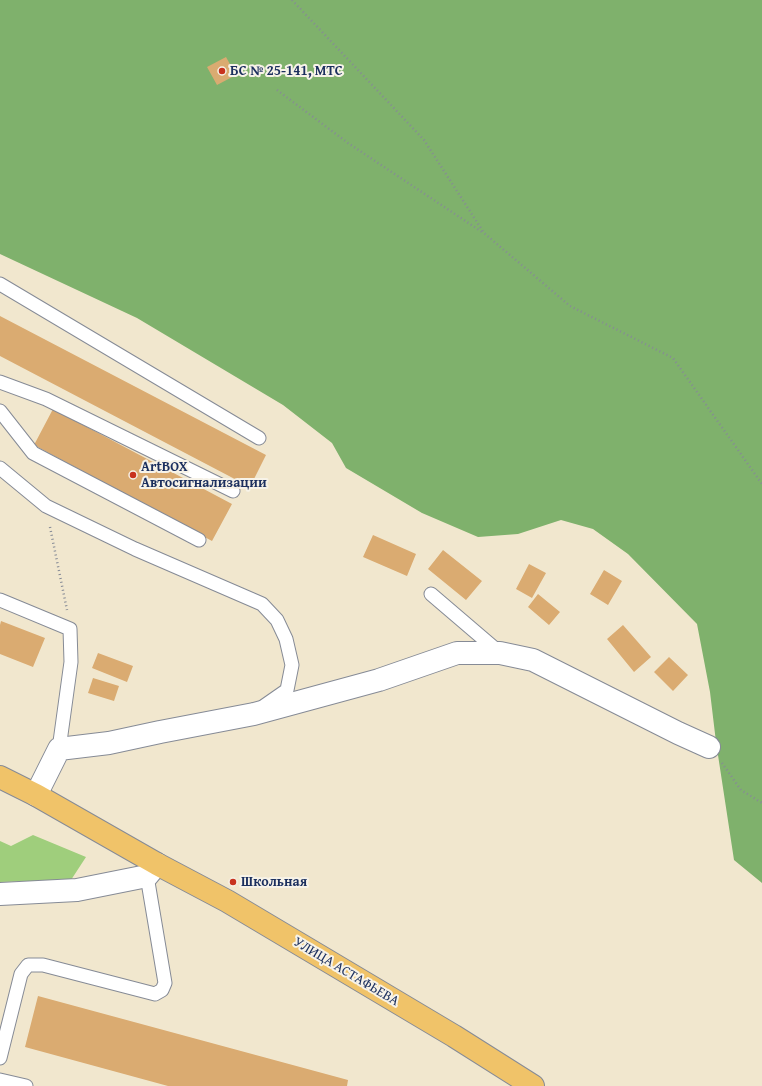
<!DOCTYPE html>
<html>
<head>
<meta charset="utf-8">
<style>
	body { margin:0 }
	canvas { display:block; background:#f1e7ce }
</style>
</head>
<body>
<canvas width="762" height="1086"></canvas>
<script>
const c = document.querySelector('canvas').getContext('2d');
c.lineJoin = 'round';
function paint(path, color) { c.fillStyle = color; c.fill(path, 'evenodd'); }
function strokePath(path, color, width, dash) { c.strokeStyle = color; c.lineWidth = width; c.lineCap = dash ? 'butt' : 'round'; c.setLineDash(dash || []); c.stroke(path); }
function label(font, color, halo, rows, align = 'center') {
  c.font = font + ' "Gentium Book Plus",serif'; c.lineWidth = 4; c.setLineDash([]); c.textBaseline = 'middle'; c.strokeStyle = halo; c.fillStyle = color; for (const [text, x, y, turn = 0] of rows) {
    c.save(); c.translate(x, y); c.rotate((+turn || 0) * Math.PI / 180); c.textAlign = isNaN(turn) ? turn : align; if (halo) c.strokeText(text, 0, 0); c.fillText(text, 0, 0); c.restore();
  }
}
paint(new Path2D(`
	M33,835L86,857L71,880L0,882V841L11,846Z`), '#9fce7c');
paint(new Path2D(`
	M0,0H762V883L734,860L716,742L710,692L697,624L628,554L593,529L561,520L518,534L478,537L422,513L346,468L332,443L283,405L137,318L0,254Z`), '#7fb16c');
paint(new Path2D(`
	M226,57L236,75L217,85L207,67Z
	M0,316L266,455L250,487L0,356Z
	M53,409L232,504L212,541L34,445Z
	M373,535L416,554L407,576L363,557Z
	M443,550L482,581L466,600L428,569Z
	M529,564L546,573L532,598L516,589Z
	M604,570L622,581L608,605L590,594Z
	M538,594L560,612L549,625L528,607Z
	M1,621L45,638L33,667L0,654V625Z
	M623,625L651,657L634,672L607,639Z
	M98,653L133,666L127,682L92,668Z
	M669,657L688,675L673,691L654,672Z
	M93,678L119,686L114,701L88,693Z
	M38,996L348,1080L347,1086H168L25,1047Z`), '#daab71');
const service = new Path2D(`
	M0,284L259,438
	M0,382L46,399L233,491
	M0,411L33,453L199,540
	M0,468L46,506L135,549L262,604L277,620L286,639L292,665L287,690L264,706
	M431,594L500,653
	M0,600L70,629L71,662L59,749
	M0,1058L21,974L28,965H43L155,994L162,990L165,983L147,876
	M0,1080L26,1086`);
const minor = new Path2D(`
	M36,795L59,749L109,743L160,732L254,714L379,680L457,653H500L533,660L678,733L709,747
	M0,894L77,890L147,876L157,864`);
const primary = new Path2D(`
	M0,777L36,795L157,864L227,901L454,1036L533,1086`);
strokePath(service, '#868b96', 15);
strokePath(minor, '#868b96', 24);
strokePath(primary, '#868b96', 24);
strokePath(new Path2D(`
	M292,0L424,140L484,233L570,306L673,358L762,484
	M277,90L348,143L482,232
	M50,527L67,610
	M722,763L741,790L762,803`), '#868b96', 2.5, [1, 3]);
strokePath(service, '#fff', 13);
strokePath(minor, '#fff', 22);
strokePath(primary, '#f0c369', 22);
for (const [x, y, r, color] of [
	[222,71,4,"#c8321e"],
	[133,475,4,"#c8321e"],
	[233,882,4,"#c8321e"]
]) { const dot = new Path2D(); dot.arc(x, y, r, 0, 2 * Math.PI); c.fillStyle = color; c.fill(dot); strokePath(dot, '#f7f3e8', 1.5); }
label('bold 14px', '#1b2f5e', '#f7f3e8', [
	["БС № 25-141, МТС",230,71],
	["ArtBOX",141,467],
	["Автосигнализации",141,483],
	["Школьная",241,882]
], 'left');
label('14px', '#1b2f5e', '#f7f3e8', [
	["УЛИЦА АСТАФЬЕВА",346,972,31]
]);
</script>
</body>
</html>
